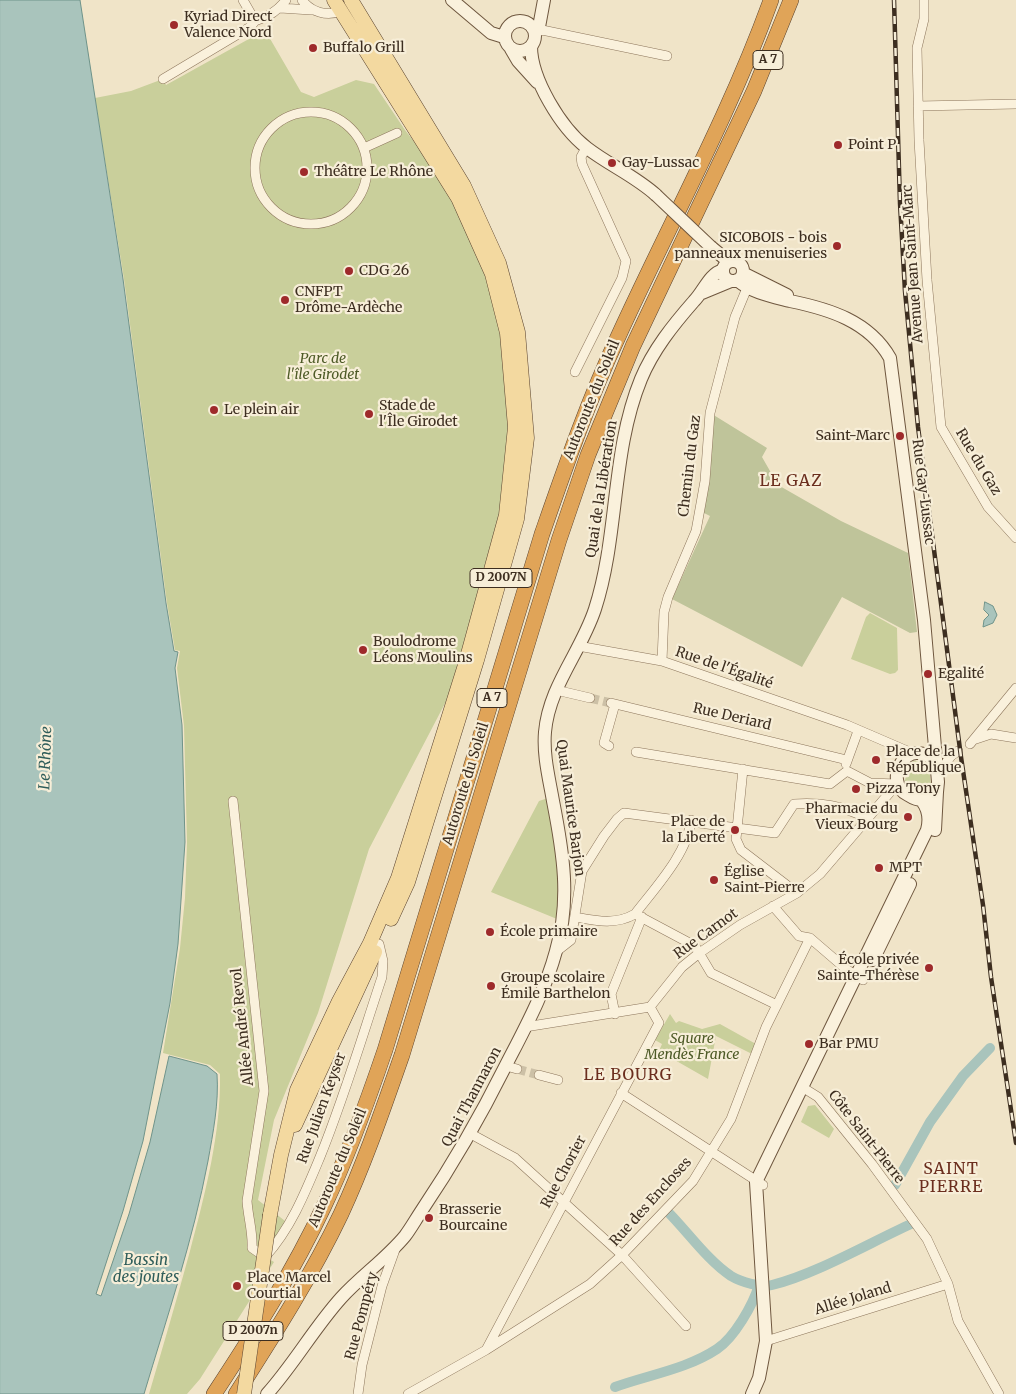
<!DOCTYPE html>
<html>
<head>
<meta charset="utf-8">
<style>
	body { margin:0 }
	canvas { display:block; background:#f0e4c8 }
</style>
</head>
<body>
<canvas width="1016" height="1394"></canvas>
<script>
const c = document.querySelector('canvas').getContext('2d');
c.lineJoin = 'round';
function paint(path, color) { c.fillStyle = color; c.fill(path, 'evenodd'); }
function strokePath(path, color, width, dash) { c.strokeStyle = color; c.lineWidth = width; c.lineCap = dash ? 'butt' : 'round'; c.setLineDash(dash || []); c.stroke(path); }
function label(font, color, halo, rows, align = 'center') {
  c.font = font + ' Merriweather,serif'; c.lineWidth = 4.5; c.setLineDash([]); c.textBaseline = 'middle'; c.strokeStyle = halo; c.fillStyle = color; for (const [text, x, y, turn = 0] of rows) {
    c.save(); c.translate(x, y); c.rotate((+turn || 0) * Math.PI / 180); c.textAlign = isNaN(turn) ? turn : align; if (halo) c.strokeText(text, 0, 0); c.fillText(text, 0, 0); c.restore();
  }
}
paint(new Path2D(`
	M265,30L301,92L314,97L356,80L374,84L405,130L458,198L492,274L515,427L506,515L465,665L369,849L318,1013L274,1120L258,1200L289,1224L266,1257L274,1262L200,1379L187,1394H149C163,1346 177,1299 190,1251C205,1194 221,1134 220,1074L210,1065L163,1053L180,948L185,898L187,843L184,726L177,668L180,651L175,650L167,603L124,279L95,98L131,91L163,79L166,85Z
	M870,613L897,628L898,670L895,673L890,674L851,659L866,617Z
	M913,761L922,762L929,767L931,785L926,793H920L904,784L909,765Z
	M548,798L559,878L557,919L491,892L539,801Z
	M670,1014L676,1023L679,1021L702,1029L720,1024L756,1044L752,1054L716,1036L708,1079L659,1051L662,1044L655,1040Z
	M815,1105L834,1129L829,1138L801,1122L808,1106Z`), '#c9cf9b');
paint(new Path2D(`
	M712,414L767,448L762,457L778,485L841,521L908,553L917,632L910,633L842,597L802,667L672,599L710,516L702,512Z`), '#bfc49a');
const water = new Path2D(`
	M0,0H80L123,279L166,603L174,651L178,652L175,668L182,725L185,842L178,944L170,1003L143,1141L123,1211L96,1294L101,1296L129,1214L150,1142L169,1056L207,1066L217,1074C219,1103 213,1133 208,1161C193,1240 167,1317 144,1394H0Z
	M985,602L993,606L997,615L993,623L983,627L984,620L989,615L984,610Z`);
paint(water, '#a9c4bc');
strokePath(water, '#6f938a', 1);
strokePath(new Path2D(`
	M895,1185L930,1122L963,1076L990,1048
	M667,1211C687,1231 708,1261 731,1276C741,1282 761,1288 772,1285C816,1274 869,1243 911,1224
	M615,1387C648,1375 687,1369 717,1349C734,1338 753,1305 759,1285`), '#a9c4bc', 10);
strokePath(new Path2D(`
	M590,698L611,703
	M517,1069L539,1075`), '#ccc0a6', 9, [9, 4.5]);
const street = new Path2D(`
	M243,0L255,21
	M302,0C311,12 327,17 341,11
	M924,0V19L917,48L919,140L927,280L941,427L988,507L1016,538
	M280,8L311,10
	M535,33L542,30L667,56
	M163,79L250,27L255,21C268,17 278,11 286,0
	M918,106L1016,104
	M255 168a56 56 0 1 1 112 0a56 56 0 1 1-112 0Z
	M364,148L397,133
	M575,372L622,278L626,261L582,164L581,157L586,148
	M578,646L662,661L847,725L912,753
	M662,661L664,612L668,597L696,531L705,481L710,413L735,317L747,288V283
	M556,690L590,698
	M611,703L847,760
	M976,739L991,734L1016,738
	M970,744L1016,688
	M609,746L604,743L615,704
	M636,752L830,784L847,771
	M846,764L858,731
	M743,769L736,839L741,850L797,893
	M847,771L870,783L897,784
	M938,774L951,756L958,751
	M233,801L264,1091L247,1201C248,1217 253,1232 252,1248L265,1257C291,1228 305,1193 320,1157C344,1098 362,1037 382,977L383,961L379,944
	M773,906L799,936L810,938L846,969L863,980
	M635,914L695,946L711,973L777,1005
	M576,917C597,921 616,925 635,914C655,888 688,853 691,820
	M557,951L571,940L582,871L604,836L617,819L624,813L775,833L794,804C821,802 843,806 867,818
	M615,1014L611,994L642,917
	M525,1027L650,1007L682,967L698,954L740,925L797,893L820,874L897,784
	M506,1066L517,1069
	M539,1075L558,1080
	M802,1087L818,1097L872,1164L927,1239L948,1284L958,1321L999,1394
	M621,1093L763,1185
	M471,1134L515,1158L622,1255L686,1326
	M766,1341L948,1284
	M486,1350L659,1023L650,1007
	M358,1394L362,1365L382,1286L396,1247
	M408,1394L486,1350L590,1284L622,1255L693,1181L731,1119L766,1027L810,938`);
const secondary = new Path2D(`
	M452,0L491,33L504,37
	M505 36a15 15 0 1 1 30 0a15 15 0 1 1-30 0Z
	M535,33L539,27L544,0
	M531,46C531,79 561,128 587,148C609,165 635,176 656,195
	M511,49L518,61L537,82
	M711,247L729,262
	M723 271a10 10 0 1 1 20 0a10 10 0 1 1-20 0Z
	M743,273L787,295
	M737,280C753,293 770,296 790,301C829,309 869,321 890,358L924,620L938,782L937,792L927,800C919,801 914,799 908,795C881,782 908,732 936,763
	M702,293L731,281
	M935,830L937,792
	M873,960L910,884
	M267,1394C294,1364 314,1328 341,1298C361,1276 386,1259 405,1236C411,1228 416,1219 422,1210C453,1164 480,1117 505,1067C524,1030 545,992 556,951C571,900 563,852 553,801C549,778 543,755 545,732C549,686 581,652 595,609C619,535 611,452 641,379C653,350 673,325 694,301C704,291 709,274 723,270
	M752,1394L759,1378L766,1341L756,1182L927,830C930,819 929,810 922,801`);
const primary = new Path2D(`
	M351,0L464,186L499,263L518,332L527,438L517,519L477,660L408,882L391,919
	M295,1125L375,952
	M270,1215L281,1155L297,1090L339,1001L370,943L398,878L465,665L506,515L515,427L507,333L492,274L458,198L334,0`);
const highway = new Path2D(`
	M214,1394C254,1333 293,1272 324,1206C348,1156 367,1103 385,1050L542,534C565,468 588,401 618,337C669,225 729,116 771,0
	M236,1394C273,1336 311,1277 341,1214C365,1162 383,1109 402,1055L559,540L588,455L633,346L754,91L791,0`);
strokePath(street, '#8d765c', 10);
strokePath(secondary, '#6f573f', 14);
strokePath(primary, '#5b4430', 15);
strokePath(highway, '#5b4430', 16);
strokePath(street, '#faf1dc', 9);
strokePath(secondary, '#faf1dc', 12);
strokePath(primary, '#f3d9a0', 14);
strokePath(highway, '#e0a458', 15);
const rail = new Path2D(`
	M894,0L900,203L905,291L918,427L961,757L983,905L991,977L1016,1143`);
strokePath(rail, '#3d2e20', 4.5);
strokePath(rail, '#f7eed8', 2.5, [8]);
const secondaryBridge = new Path2D(`
	M656,195L711,247`);
const primaryBridge = new Path2D(`
	M244,1394L270,1215`);
strokePath(secondaryBridge, '#6f573f', 14, []);
strokePath(primaryBridge, '#5b4430', 15, []);
strokePath(secondaryBridge, '#faf1dc', 12);
strokePath(primaryBridge, '#f3d9a0', 14);
for (const [x, y, r, color] of [
	[174,25,5,"#9e2a2b"],
	[313,48,5,"#9e2a2b"],
	[838,145,5,"#9e2a2b"],
	[612,163,5,"#9e2a2b"],
	[304,172,5,"#9e2a2b"],
	[837,246,5,"#9e2a2b"],
	[349,271,5,"#9e2a2b"],
	[285,300,5,"#9e2a2b"],
	[214,410,5,"#9e2a2b"],
	[369,414,5,"#9e2a2b"],
	[900,436,5,"#9e2a2b"],
	[363,650,5,"#9e2a2b"],
	[928,674,5,"#9e2a2b"],
	[876,760,5,"#9e2a2b"],
	[856,789,5,"#9e2a2b"],
	[908,817,5,"#9e2a2b"],
	[735,830,5,"#9e2a2b"],
	[879,868,5,"#9e2a2b"],
	[714,880,5,"#9e2a2b"],
	[490,932,5,"#9e2a2b"],
	[929,968,5,"#9e2a2b"],
	[491,986,5,"#9e2a2b"],
	[809,1044,5,"#9e2a2b"],
	[429,1218,5,"#9e2a2b"],
	[237,1286,5,"#9e2a2b"]
]) { const dot = new Path2D(); dot.arc(x, y, r, 0, 2 * Math.PI); c.fillStyle = color; c.fill(dot); strokePath(dot, '#f7eed8', 2); }
for (const [x, y, w] of [
	[768,60,30],
	[501,578,62],
	[492,698,30],
	[253,1331,60]
]) { const box = new Path2D(); box.roundRect(x - w / 2, y - 9.5, w, 19, 4); c.fillStyle = '#f7eed8'; c.fill(box); strokePath(box, '#3d2e20', 1); }
label('bold 12px', '#3d2e20', null, [
	["A 7",768,60],
	["D 2007N",501,578],
	["A 7",492,698],
	["D 2007n",253,1331]
]);
label('14px', '#3d2e20', '#f7eed8', [
	["Kyriad Direct",184,17],
	["Valence Nord",184,33],
	["Buffalo Grill",323,48],
	["Point P",848,145],
	["Gay-Lussac",622,163],
	["Théâtre Le Rhône",314,172],
	["SICOBOIS - bois",827,238,"right"],
	["panneaux menuiseries",827,254,"right"],
	["CDG 26",359,271],
	["CNFPT",295,292],
	["Drôme-Ardèche",295,308],
	["Stade de",379,406],
	["l'Île Girodet",379,422],
	["Le plein air",224,410],
	["Saint-Marc",890,436,"right"],
	["Boulodrome",373,642],
	["Léons Moulins",373,658],
	["Egalité",938,674],
	["Place de la",886,752],
	["République",886,768],
	["Pizza Tony",866,789],
	["Pharmacie du",898,809,"right"],
	["Vieux Bourg",898,825,"right"],
	["Place de",725,822,"right"],
	["la Liberté",725,838,"right"],
	["MPT",889,868],
	["Église",724,872],
	["Saint-Pierre",724,888],
	["École primaire",500,932],
	["École privée",919,960,"right"],
	["Sainte-Thérèse",919,976,"right"],
	["Groupe scolaire",501,978],
	["Émile Barthelon",501,994],
	["Bar PMU",819,1044],
	["Brasserie",439,1210],
	["Bourcaine",439,1226],
	["Place Marcel",247,1278],
	["Courtial",247,1294]
], 'left');
label('14px', '#3d2e20', '#f7eed8', [
	["Avenue Jean Saint-Marc",913,264,-94],
	["Autoroute du Soleil",592,400,-68],
	["Rue du Gaz",978,462,59],
	["Chemin du Gaz",690,466,-83],
	["Quai de la Libération",602,489,-81],
	["Rue Gay-Lussac",923,492,83],
	["Rue de l'Égalité",724,668,19],
	["Rue Deriard",732,717,13],
	["Autoroute du Soleil",466,784,-73],
	["Quai Maurice Barjon",570,808,82],
	["Rue Carnot",706,934,-36],
	["Allée André Revol",243,1027,-96],
	["Quai Thannaron",472,1097,-62],
	["Rue Julien Keyser",322,1108,-70],
	["Côte Saint-Pierre",866,1137,52],
	["Autoroute du Soleil",338,1168,-67],
	["Rue Chorier",564,1172,-62],
	["Rue des Encloses",651,1202,-48],
	["Allée Joland",853,1299,-17],
	["Rue Pompéry",362,1316,-75]
]);
label('italic 14px', '#4d5a26', '#f7eed8', [
	["Parc de",323,359],
	["l'île Girodet",323,375],
	["Square",692,1039],
	["Mendès France",692,1055]
]);
label('italic 15px', '#2f5d5a', '#f7eed8', [
	["Le Rhône",46,758,-88],
	["Bassin",146,1261],
	["des joutes",146,1278]
]);
c.letterSpacing = '1px';
label('16px', '#6b2e1e', '#f7eed8', [
	["LE GAZ",791,481],
	["LE BOURG",628,1075],
	["SAINT",951,1169],
	["PIERRE",951,1187]
]);
c.letterSpacing = '0px';
</script>
</body>
</html>
